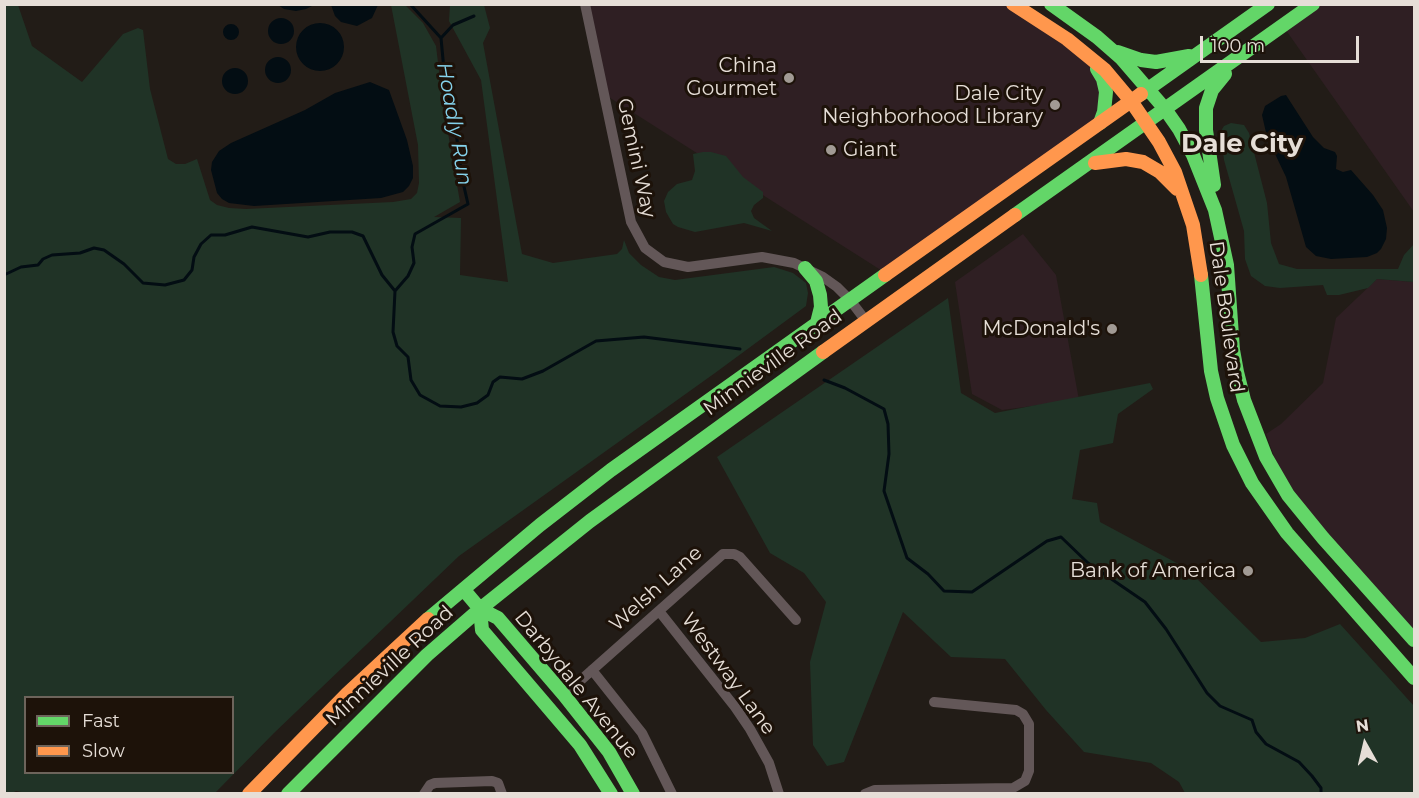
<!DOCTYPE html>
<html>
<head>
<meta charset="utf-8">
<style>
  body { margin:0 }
  #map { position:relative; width:1419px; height:798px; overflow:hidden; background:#221c17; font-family:Montserrat,sans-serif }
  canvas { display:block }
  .frame { position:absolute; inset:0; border:6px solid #e6ded7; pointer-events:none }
  .legend { position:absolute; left:24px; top:696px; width:210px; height:78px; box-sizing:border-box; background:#1d1209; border:2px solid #6d645b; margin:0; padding:8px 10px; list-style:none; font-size:18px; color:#e6ded7 }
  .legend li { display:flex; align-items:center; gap:12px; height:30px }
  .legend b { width:30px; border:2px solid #6d645b }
  .north { position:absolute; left:1335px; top:714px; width:60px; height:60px; -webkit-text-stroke:4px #1d1209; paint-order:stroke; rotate:352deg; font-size:16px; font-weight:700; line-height:24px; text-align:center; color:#e6ded7 }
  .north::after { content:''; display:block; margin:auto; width:21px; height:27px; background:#e6ded7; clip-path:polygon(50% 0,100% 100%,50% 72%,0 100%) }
  .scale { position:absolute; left:1200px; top:36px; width:159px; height:27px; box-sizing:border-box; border:3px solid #e6ded7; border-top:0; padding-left:8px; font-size:18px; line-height:21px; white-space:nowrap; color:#e6ded7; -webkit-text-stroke:4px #1d1209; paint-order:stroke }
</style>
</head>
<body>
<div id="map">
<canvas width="1419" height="798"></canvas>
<div class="frame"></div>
<ul class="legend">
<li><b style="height:8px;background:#63d668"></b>Fast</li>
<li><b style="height:8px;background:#ff974d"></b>Slow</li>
</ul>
<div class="north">N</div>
<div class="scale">100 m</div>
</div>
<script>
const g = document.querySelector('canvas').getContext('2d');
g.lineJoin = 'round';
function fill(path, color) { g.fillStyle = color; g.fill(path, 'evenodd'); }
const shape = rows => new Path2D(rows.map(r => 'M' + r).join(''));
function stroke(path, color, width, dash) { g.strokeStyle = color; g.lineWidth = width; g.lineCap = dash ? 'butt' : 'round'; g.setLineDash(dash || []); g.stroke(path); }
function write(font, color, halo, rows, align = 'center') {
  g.font = font + ' Montserrat,sans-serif'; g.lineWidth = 6; g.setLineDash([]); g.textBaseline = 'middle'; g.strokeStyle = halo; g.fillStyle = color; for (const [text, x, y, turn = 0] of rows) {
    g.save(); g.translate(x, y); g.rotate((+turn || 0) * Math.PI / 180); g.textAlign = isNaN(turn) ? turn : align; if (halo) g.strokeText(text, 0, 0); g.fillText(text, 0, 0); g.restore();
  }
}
const commercial = shape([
  [586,5,1010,5,1074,45,1102,80,1100,123,887,274,604,94],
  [1313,5,1414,5,1414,212,1283,26],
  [1023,234,1056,275,1079,400,1002,410,972,394,955,282],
  [1377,279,1414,282,1414,640,1288,495,1266,434,1281,424,1323,383,1336,318]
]);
const green = shape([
  [5,4,18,5,32,46,82,82,123,34,138,28,143,30,150,89,168,159,176,164,185,164,197,159,210,200,217,205,229,208,246,209,393,202,411,199,417,193,419,183,418,145,391,5,405,5,423,23,436,46,443,104,460,202,434,217,461,218,460,275,508,282,481,80,449,21,450,5,484,5,490,28,483,43,522,254,553,263,617,254,622,249,624,240,629,253,641,265,659,277,675,280,774,267,793,273,806,283,808,293,806,306,715,373,459,556,274,733,215,793,32,794,16,791,12,793,5,793],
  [26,698,232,698,232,772,26,772],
  [1231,123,1244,125,1249,133,1267,203,1271,243,1279,264,1297,269,1398,269,1404,255,1414,244,1414,282,1377,279,1368,288,1339,295,1327,295,1323,285,1280,288,1265,286,1251,276,1245,259,1244,231,1224,160,1222,142,1221,131,1224,126],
  [703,152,711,152,726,156,743,177,763,192,763,198,754,205,751,211,754,218,772,231,744,223,695,232,678,227,673,224,666,212,664,201,668,192,677,184,692,180,695,171,693,154],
  [948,298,961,393,995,413,1150,383,1153,389,1118,414,1113,443,1080,450,1072,499,1097,503,1100,522,1186,568,1261,642,1305,638,1340,624,1414,706,1414,793,1185,793,1179,782,1151,763,1084,752,1046,710,1005,659,951,657,903,612,844,762,827,766,813,745,810,662,826,602,804,573,770,553,717,457]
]);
const water = shape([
  [278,5,314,5,306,9,296,11,284,9],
  [331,5,331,4,378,5,372,18,357,26,341,22,335,16],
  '268 31a13 13 0 1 1 26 0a13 13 0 1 1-26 0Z',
  '296 47a24 24 0 1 1 48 0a24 24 0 1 1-48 0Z',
  '223 32a8 8 0 1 1 16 0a8 8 0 1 1-16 0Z',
  '265 70a13 13 0 1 1 26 0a13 13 0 1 1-26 0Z',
  '222 81a13 13 0 1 1 26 0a13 13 0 1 1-26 0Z',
  [370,82,389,90,407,140,413,166,413,178,409,186,403,192,381,198,254,206,229,203,222,199,217,193,211,170,212,162,219,151,231,143,305,110,335,93],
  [1286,95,1313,137,1324,148,1335,152,1337,156,1336,169,1343,172,1351,170,1373,195,1383,210,1387,228,1386,239,1381,249,1377,253,1367,257,1331,259,1316,256,1306,247,1286,177,1267,137,1262,115,1265,106,1281,96]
]);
const stream = shape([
  [441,38,453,25,474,16],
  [4,275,21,267,38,265,43,259,52,255,80,253,94,248,104,250,124,264,143,283,165,285,184,280,192,270,194,257,201,244,211,235,225,235,252,227,308,237,330,232,352,232,363,236,382,275,395,291,393,332,397,346,408,357,411,380,420,395,440,406,461,407,477,403,488,395,493,382,500,377,522,379,543,371,596,341,644,337,740,349],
  [395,291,408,276,414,263,412,247,415,234,468,204,462,178,456,132,445,81,441,38,410,4],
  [824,380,845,388,884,409,888,424,889,454,884,491,907,558,928,574,944,591,972,592,1047,541,1061,537,1088,563,1145,602,1166,629,1207,693,1220,706,1252,720,1256,732,1266,744,1299,762,1312,776,1321,788,1321,794]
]);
const street = shape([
  [585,4,631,222,645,248,664,262,688,267,762,257,794,263,823,277,837,287,850,300,866,321],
  [659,611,735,707,750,729,769,763,779,794],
  [592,670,642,733,672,794],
  [564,695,723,554,734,554,740,557,796,620],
  [424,794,430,785,435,783,492,781,498,783,502,794],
  [865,794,875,790,1013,788,1025,781,1029,771,1029,724,1023,714,1016,710,934,702]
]);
const fast = shape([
  [1051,4,1097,37,1121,58,1165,109,1179,129,1193,155,1215,210,1227,265,1233,350,1237,372,1244,400,1266,457,1288,495,1323,538,1414,640],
  [1118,52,1141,60,1156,62,1189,56],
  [1097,69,1103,79,1106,92,1104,112,1100,123],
  [1141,94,1268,4],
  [1214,185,1206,130,1206,108,1212,90,1225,74],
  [1015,215,1313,4],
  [805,268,816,281,820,295,821,307,817,323],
  [1201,275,1211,371,1217,398,1233,445,1252,483,1287,533,1414,678],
  [464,590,480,609,498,618,564,695,609,752,633,794],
  [480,609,482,630,580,745,611,794],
  [428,619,540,525,611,470,885,275],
  [288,794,427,655,480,609,590,521,823,352]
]);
const slow = shape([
  [1013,4,1067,39,1105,70,1131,101,1159,142,1175,172,1193,225,1201,275],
  [1095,163,1126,159,1143,162,1160,172,1177,189],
  [885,275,1141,94],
  [823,352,1015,215],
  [249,794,347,694,428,619]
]);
const markers = [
  [789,78,6,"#a19a94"],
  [1055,105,6,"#a19a94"],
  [831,150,6,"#a19a94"],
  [1112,329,6,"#a19a94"],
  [1248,571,6,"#a19a94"]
];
const poiNames = [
  ["China",777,66],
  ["Gourmet",777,89],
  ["Dale City",1043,94],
  ["Neighborhood Library",1043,117],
  ["Giant",843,150,"left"],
  ["McDonald's",1100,329],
  ["Bank of America",1236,571]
];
const streetNames = [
  ["Gemini Way",636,158,78],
  ["Dale Boulevard",1226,317,82],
  ["Minnieville Road",773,363,-36],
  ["Welsh Lane",656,589,-42],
  ["Minnieville Road",390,666,-43],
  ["Westway Lane",728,674,54],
  ["Darbydale Avenue",576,685,51]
];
const waterNames = [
  ["Hoadly Run",454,124,80]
];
const districtNames = [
  ["Dale City",1242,144]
];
fill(commercial, '#2f1f23');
fill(green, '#203326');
fill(water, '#030d13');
stroke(stream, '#030d13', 3);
stroke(street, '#635758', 10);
stroke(fast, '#63d668', 14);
stroke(slow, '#ff974d', 14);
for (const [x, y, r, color] of markers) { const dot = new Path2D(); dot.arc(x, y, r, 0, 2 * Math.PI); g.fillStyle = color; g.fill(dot); stroke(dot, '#1d1209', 2); }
write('20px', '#e6ded7', '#1d1209', poiNames, 'right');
write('20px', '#e6ded7', '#1d1209', streetNames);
write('italic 21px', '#85d2eb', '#1d1209', waterNames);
write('bold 26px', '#e6ded7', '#1d1209', districtNames);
</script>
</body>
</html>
